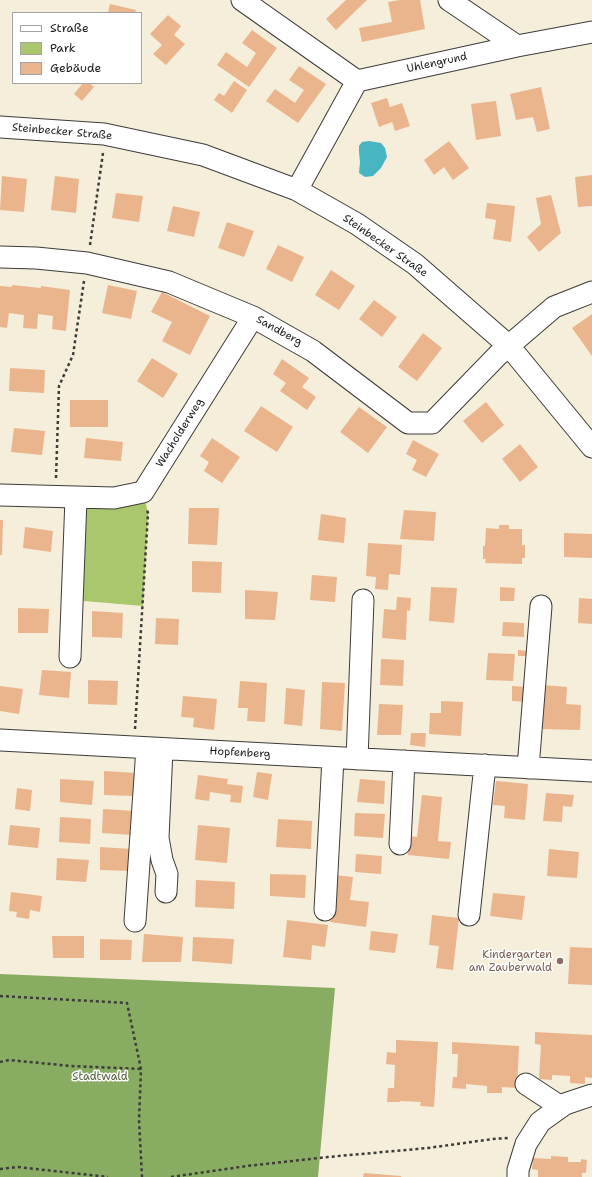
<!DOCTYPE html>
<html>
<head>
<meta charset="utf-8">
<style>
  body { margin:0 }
  #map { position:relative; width:592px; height:1177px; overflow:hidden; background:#f5eedb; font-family:"Shantell Sans",sans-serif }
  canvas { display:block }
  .legend { position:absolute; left:12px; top:12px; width:130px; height:72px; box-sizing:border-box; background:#fff; border:1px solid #a4a4a4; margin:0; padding:5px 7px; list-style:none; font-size:12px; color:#1c1c1c }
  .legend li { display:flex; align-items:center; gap:8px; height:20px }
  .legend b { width:20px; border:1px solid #a4a4a4 }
</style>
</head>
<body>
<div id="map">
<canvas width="592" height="1177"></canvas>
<ul class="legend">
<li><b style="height:5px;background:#fff"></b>Straße</li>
<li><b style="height:11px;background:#abc76e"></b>Park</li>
<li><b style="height:11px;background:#eab58c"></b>Gebäude</li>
</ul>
</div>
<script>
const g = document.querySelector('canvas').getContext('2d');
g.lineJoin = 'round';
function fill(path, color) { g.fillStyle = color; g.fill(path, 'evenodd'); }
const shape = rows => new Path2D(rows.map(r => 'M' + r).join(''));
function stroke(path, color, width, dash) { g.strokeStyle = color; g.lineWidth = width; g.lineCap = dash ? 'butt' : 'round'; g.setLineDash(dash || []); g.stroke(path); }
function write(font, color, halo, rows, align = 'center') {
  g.font = font + ' "Shantell Sans",sans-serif'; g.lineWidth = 3; g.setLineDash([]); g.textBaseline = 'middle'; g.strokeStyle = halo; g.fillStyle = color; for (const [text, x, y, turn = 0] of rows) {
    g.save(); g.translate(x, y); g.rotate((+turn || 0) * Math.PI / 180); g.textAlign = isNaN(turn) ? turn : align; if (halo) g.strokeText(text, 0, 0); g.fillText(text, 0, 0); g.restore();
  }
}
const green = shape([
  [143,492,148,513,143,606,72,600,76,498]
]);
const forest = shape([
  [0,974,335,988,318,1177,0,1177]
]);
const water = shape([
  [369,141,381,143,385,148,387,157,381,168,373,176,365,177,359,173,360,162,359,152,359,146,362,142]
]);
const building = shape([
  [346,0,367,0,336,30,326,19],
  [400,0,420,0,425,29,362,42,359,28,392,22,388,2],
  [110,4,136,10,135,13,108,13],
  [168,15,181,26,174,35,185,44,166,65,153,54,162,45,150,34],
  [252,30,277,48,249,87,217,65,226,52,247,67,256,53,242,43],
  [299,66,326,84,298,123,266,101,275,89,295,103,304,90,289,80],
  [234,81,247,90,232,113,214,100,219,93,224,96],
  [83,83,89,83,94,87,82,101,74,94],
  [541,87,550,129,537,132,533,117,516,120,510,94],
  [387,98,390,107,402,103,410,126,395,131,392,122,379,127,371,103],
  [496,101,501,136,476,140,471,104],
  [449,141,469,168,453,180,444,167,434,175,424,160],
  [592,175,592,206,578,207,575,177],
  [2,176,27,179,24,212,0,210],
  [55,176,79,179,76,213,51,210],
  [116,193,143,196,139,222,112,218],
  [551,195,561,233,539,252,527,237,541,224,536,198],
  [487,203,515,206,511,242,493,239,496,220,485,218],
  [173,206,200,212,194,237,167,231],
  [227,222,254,231,244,257,218,248],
  [278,245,304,257,292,282,266,269],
  [331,270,355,286,339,310,315,295],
  [12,285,41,288,41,286,70,290,66,331,52,329,53,316,38,314,37,329,23,328,24,315,9,313,7,328,0,327,0,286,12,287],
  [108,285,137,291,131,319,102,313],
  [162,292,210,316,190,355,162,341,172,322,151,312],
  [374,300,397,317,382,337,359,319],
  [592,314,592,356,572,328],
  [423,333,442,348,417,381,398,367],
  [152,358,178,374,163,398,137,381],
  [282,359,309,378,302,387,316,397,307,410,280,391,286,383,273,374],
  [10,368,45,370,44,393,9,391],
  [70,400,108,400,108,427,70,427],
  [486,402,504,425,482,443,463,421],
  [261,406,293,427,277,452,244,431],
  [359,407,387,427,368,453,340,432],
  [14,428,45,431,42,455,11,452],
  [86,438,123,442,121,461,84,458],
  [212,438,240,457,222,483,204,471,209,462,200,456],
  [413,440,439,454,426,477,412,470,417,460,406,454],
  [520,444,538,467,520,482,502,459],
  [189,508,219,508,217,545,188,544],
  [404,510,436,512,434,541,400,539],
  [321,514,346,518,344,543,318,540],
  [0,520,3,520,2,555,0,555],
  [499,525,509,525,509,529,522,529,522,545,525,545,525,558,522,558,522,564,485,563,486,559,483,559,483,546,485,546,486,528,499,529],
  [25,527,53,531,51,552,23,548],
  [564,533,592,534,592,558,564,557],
  [368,543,402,545,400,575,389,574,388,590,375,589,376,577,366,576],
  [192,561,222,562,221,593,192,592],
  [312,575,337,577,335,602,310,600],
  [431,587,457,588,454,623,429,621],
  [500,587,515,588,514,601,500,601],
  [245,590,278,592,275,620,245,619],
  [397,597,411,598,410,611,407,610,406,640,382,638,384,609,396,610],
  [579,598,592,599,592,624,578,623],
  [18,608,49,609,48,633,18,633],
  [92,611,123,613,122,638,92,637],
  [156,618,179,619,178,645,155,644],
  [503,622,524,623,524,637,502,636],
  [518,650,527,651,527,656,518,656],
  [488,653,515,654,513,681,486,680],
  [381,659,404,660,403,686,380,685],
  [42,670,71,672,69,698,39,695],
  [88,680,118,681,117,705,88,704],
  [240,681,267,683,265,722,247,721,248,708,238,708],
  [322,682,345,683,342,731,320,729],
  [543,685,567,687,566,704,581,705,580,730,541,729],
  [0,686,23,689,19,714,0,711],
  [512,686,527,687,527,702,512,701],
  [286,688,305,690,302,726,284,724],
  [183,696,217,699,214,730,193,727,194,718,181,717],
  [441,701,463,702,461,736,429,734,430,713,441,713],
  [379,704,403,705,401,735,377,735],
  [411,733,426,733,425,747,410,745],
  [104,771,136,773,135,796,104,795],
  [257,772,272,774,268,800,253,797],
  [198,775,228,779,227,784,243,786,241,803,230,802,231,795,210,792,209,801,195,799],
  [60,779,94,781,92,805,60,802],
  [360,779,385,781,384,804,357,802],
  [496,781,528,784,525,820,504,818,505,806,493,805],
  [17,788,32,790,30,811,15,809],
  [546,793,574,795,572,807,563,806,562,822,543,821],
  [422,795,442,797,438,841,451,842,449,859,408,855,410,836,417,837],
  [103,809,135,811,133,835,102,833],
  [355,813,385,814,383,838,354,836],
  [60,817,91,819,90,844,59,842],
  [278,819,312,821,311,849,276,847],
  [10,825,40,828,38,848,8,845],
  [198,825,230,828,227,863,195,860],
  [100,847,132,849,131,871,100,870],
  [549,849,579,852,577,878,547,876],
  [356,854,382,856,381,874,355,872],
  [57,858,89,860,86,882,56,880],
  [270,874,306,875,305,898,270,896],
  [335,875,353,877,350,900,369,902,366,927,330,922],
  [196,880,235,882,234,909,195,907],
  [11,892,42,896,40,912,30,910,29,919,16,917,17,912,9,911],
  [493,893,525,896,522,920,490,916],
  [432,915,459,918,453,970,436,968,439,946,429,945],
  [287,920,328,925,325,947,312,945,311,960,283,957],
  [371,931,398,934,395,953,369,950],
  [144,934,183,937,181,962,142,962],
  [52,936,84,936,84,958,53,958],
  [193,937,234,939,232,964,192,961],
  [100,939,132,940,131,960,100,960],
  [570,947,592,948,592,985,568,984],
  [535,1032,592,1035,592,1078,585,1077,585,1084,570,1083,570,1076,552,1075,552,1080,539,1079,541,1045,535,1044],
  [396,1040,438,1042,434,1107,420,1106,421,1102,400,1101,400,1102,387,1102,388,1088,394,1088,395,1065,386,1064,387,1052,396,1053],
  [452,1042,519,1046,517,1088,502,1087,502,1093,487,1093,487,1086,466,1084,466,1089,452,1088,453,1077,457,1077,458,1054,452,1054],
  [551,1156,568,1157,568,1162,581,1162,581,1159,587,1160,586,1173,582,1173,582,1177,538,1177,538,1170,532,1169,533,1158,551,1159],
  [364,1173,401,1176,401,1177,363,1177]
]);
const path = shape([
  [90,245,103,153],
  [56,478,59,386,73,355,84,281],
  [135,729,148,513,147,510],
  [0,996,127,1003,141,1069,139,1120,142,1177],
  [0,1062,9,1060,71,1066,141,1069],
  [0,1169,18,1167,108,1177],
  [171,1177,247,1166,328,1157,428,1148,493,1139,508,1138]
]);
const minor = shape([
  [242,0,357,81],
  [449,0,517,46],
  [0,127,104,134,203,155,297,190,357,224,415,264,509,346,592,447],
  [297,190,357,81,517,46,592,32],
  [0,257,36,258,87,263,169,282,253,317,313,351,408,423,432,423,498,355,554,307,592,292],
  [0,495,114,498,143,492,253,317],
  [70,657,76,498],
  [0,740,592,771],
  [162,749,158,838,162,860,167,874,166,892],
  [357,759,363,600],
  [528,768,541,606],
  [400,844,404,761],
  [325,910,333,758],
  [469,915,485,765],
  [135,921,147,748],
  [526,1084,561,1107],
  [518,1177,518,1170,526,1144,540,1122,565,1104,592,1095]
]);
const markers = [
  [560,961,4,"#8d6e63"]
];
const streetNames = [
  ["Uhlengrund",437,63,-12],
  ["Steinbecker Straße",62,132,5],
  ["Steinbecker Straße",385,246,35],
  ["Sandberg",279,331,29],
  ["Wacholderweg",180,433,-58],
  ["Hopfenberg",240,753,3]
];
const educationNames = [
  ["Kindergarten",552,955],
  ["am Zauberwald",552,968]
];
const parkNames = [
  ["Stadtwald",100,1077]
];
fill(green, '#abc76e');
fill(forest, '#88ac61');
fill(water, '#48b6c2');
fill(building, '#eab58c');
stroke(minor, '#3d3c39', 23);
stroke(path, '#3d3c39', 2.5, [3, 3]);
stroke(minor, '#fff', 21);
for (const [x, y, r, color] of markers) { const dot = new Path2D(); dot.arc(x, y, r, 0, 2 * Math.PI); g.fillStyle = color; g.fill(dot); stroke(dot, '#fff', 1.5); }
write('11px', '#1c1c1c', '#fff', streetNames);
write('11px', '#785e54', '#fff', educationNames, 'right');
write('11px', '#55603d', '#fff', parkNames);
</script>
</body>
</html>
